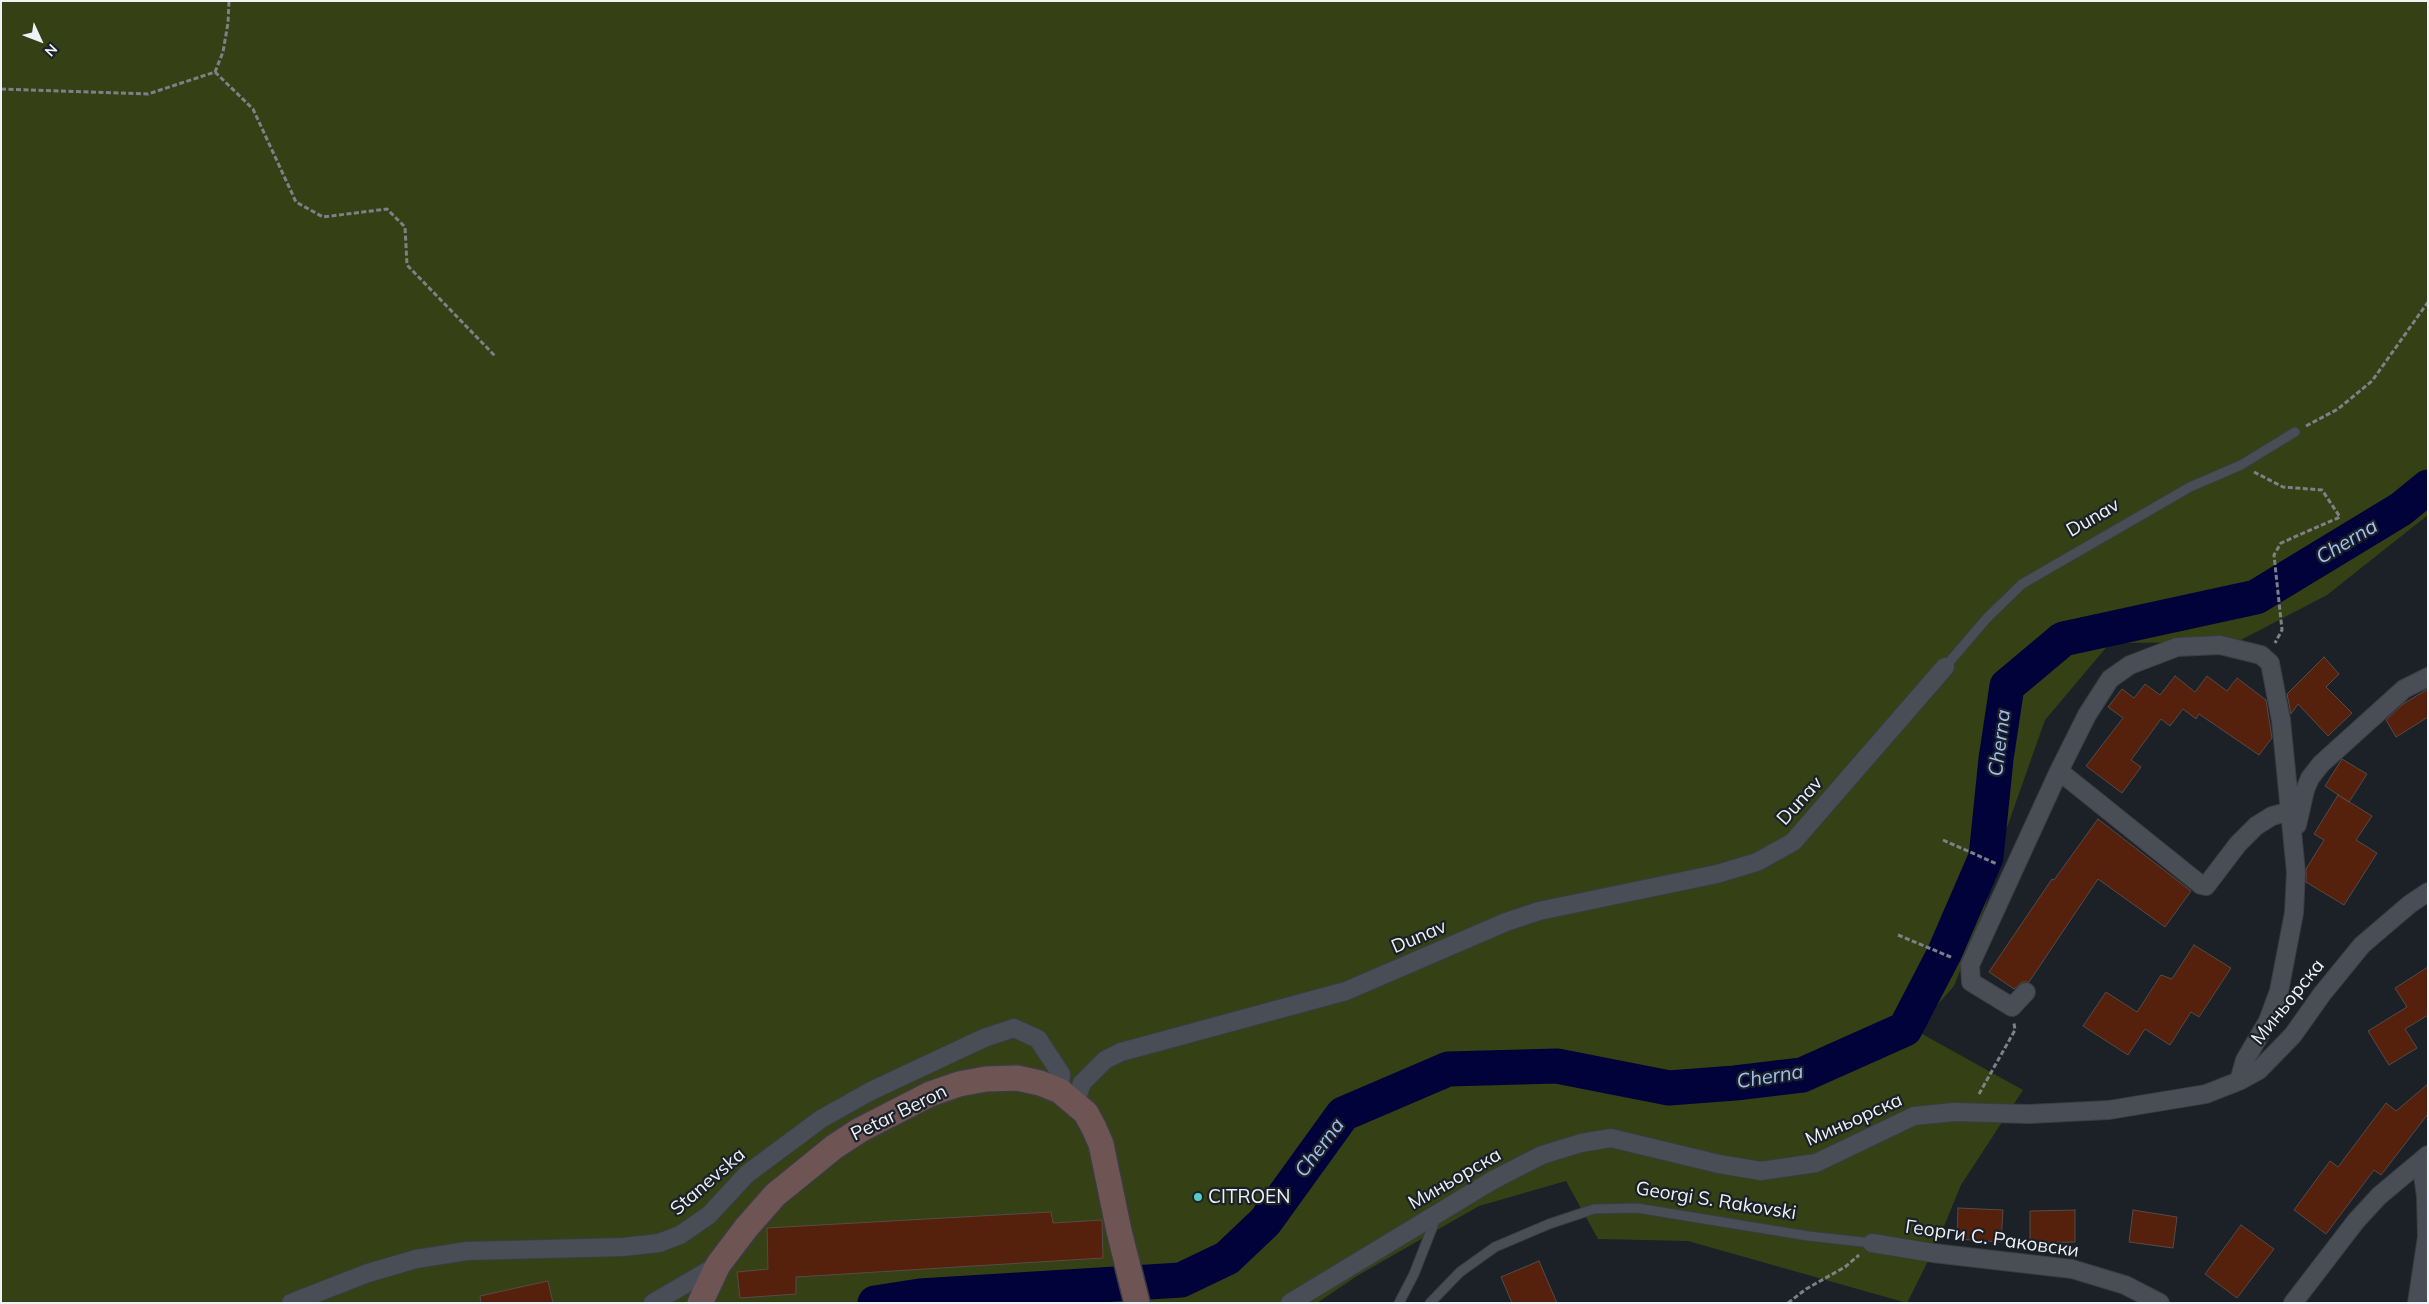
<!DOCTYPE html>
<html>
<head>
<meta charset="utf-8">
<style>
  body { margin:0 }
  #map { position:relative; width:2429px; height:1304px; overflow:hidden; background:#1c2027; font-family:Mulish,sans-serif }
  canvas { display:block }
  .frame { position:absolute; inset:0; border:2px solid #eef1f6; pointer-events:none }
  .north { position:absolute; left:15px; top:15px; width:50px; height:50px; -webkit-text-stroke:4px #1c2027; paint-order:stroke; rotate:133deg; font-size:14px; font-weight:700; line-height:20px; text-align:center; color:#eef1f6 }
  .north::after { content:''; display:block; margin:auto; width:18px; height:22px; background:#eef1f6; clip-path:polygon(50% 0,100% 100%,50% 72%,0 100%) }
</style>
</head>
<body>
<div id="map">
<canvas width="2429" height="1304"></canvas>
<div class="frame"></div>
<div class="north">N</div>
</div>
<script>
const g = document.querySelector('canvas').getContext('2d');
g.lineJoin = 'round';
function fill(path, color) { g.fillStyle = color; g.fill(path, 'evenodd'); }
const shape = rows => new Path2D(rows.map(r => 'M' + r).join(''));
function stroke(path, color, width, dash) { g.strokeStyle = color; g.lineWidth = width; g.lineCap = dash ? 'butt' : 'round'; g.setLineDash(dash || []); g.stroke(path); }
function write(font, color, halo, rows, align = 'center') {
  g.font = font + ' Mulish,sans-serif'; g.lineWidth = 4.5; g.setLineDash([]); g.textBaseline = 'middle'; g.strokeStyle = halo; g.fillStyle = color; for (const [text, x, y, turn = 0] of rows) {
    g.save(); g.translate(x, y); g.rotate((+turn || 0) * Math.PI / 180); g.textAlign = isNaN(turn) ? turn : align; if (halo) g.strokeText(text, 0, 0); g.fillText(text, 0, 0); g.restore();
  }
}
const green = shape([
  [1,1,2428,1,2428,515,2327,595,2237,642,2110,643,2045,720,2005,833,1985,907,1954,986,1915,1030,2023,1090,1961,1185,1937,1243,1907,1303,1688,1241,1598,1239,1566,1181,1479,1206,1357,1276,1317,1303,1,1303]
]);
const river = shape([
  [875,1303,920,1296,1181,1280,1227,1258,1265,1222,1343,1114,1448,1069,1557,1066,1669,1088,1735,1083,1802,1075,1905,1029,1944,954,1986,857,1996,759,2007,686,2063,639,2256,597,2401,509,2428,487]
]);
const building = shape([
  [2324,657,2339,674,2326,687,2352,713,2328,736,2298,704,2291,714,2287,694,2324,657],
  [2175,676,2195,692,2207,676,2227,691,2237,678,2266,700,2272,738,2259,755,2199,714,2196,719,2183,709,2170,726,2161,719,2131,760,2141,767,2122,793,2086,766,2123,718,2108,707,2122,689,2134,698,2145,684,2160,695,2175,676],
  [2428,689,2428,717,2396,737,2386,720,2403,704,2428,689],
  [2342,759,2367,774,2349,802,2325,786,2342,759],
  [2338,795,2372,816,2356,840,2377,853,2344,905,2306,882,2306,869,2324,840,2314,834,2338,795],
  [2098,819,2191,891,2165,927,2098,879,2029,982,2022,982,2014,989,1989,972,2052,879,2054,880,2098,819],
  [2194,945,2231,968,2199,1017,2191,1012,2170,1045,2145,1029,2128,1055,2083,1026,2106,992,2137,1012,2161,975,2172,979,2194,945],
  [2428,967,2428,1015,2405,1029,2417,1048,2389,1065,2368,1031,2407,1007,2395,988,2428,967],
  [2428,1084,2428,1114,2381,1175,2374,1170,2326,1234,2294,1210,2330,1161,2338,1167,2386,1103,2396,1111,2428,1084],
  [1958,1208,2003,1210,2001,1242,1957,1239,1958,1208],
  [2075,1210,2075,1242,2030,1243,2030,1211,2075,1210],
  [2133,1210,2177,1217,2173,1248,2129,1242,2133,1210],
  [1051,1212,1053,1223,1102,1220,1103,1258,796,1277,796,1294,740,1298,737,1272,768,1269,767,1228,1051,1212],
  [2241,1225,2274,1249,2237,1298,2205,1274,2241,1225],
  [1539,1261,1557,1303,1512,1303,1501,1277,1539,1261],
  [548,1281,553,1303,481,1303,480,1296,548,1281]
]);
const path = shape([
  [215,72,253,109,296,202,323,217,387,209,405,227,407,265,495,356],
  [1,89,148,94,215,72,223,52,228,23,229,1],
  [2306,426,2338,409,2372,381,2428,302],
  [2254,472,2283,487,2322,490,2340,517,2281,543,2274,555,2282,630,2275,643],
  [1943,840,1997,864],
  [1898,935,1953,958],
  [1979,1094,2015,1030,2014,1023],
  [1788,1303,1806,1289,1845,1267,1859,1255]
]);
const service = shape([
  [1945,667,1987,618,2022,584,2190,487,2241,465,2295,432],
  [1399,1303,1414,1274,1436,1218],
  [1430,1303,1460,1272,1495,1247,1549,1224,1594,1209,1637,1208,1808,1236,1872,1243]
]);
const minor = shape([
  [2059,771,2201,885,2206,886,2238,844,2256,826,2272,816,2291,811],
  [2297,825,2305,790,2310,778,2321,764,2404,689,2428,677],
  [2026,992,2012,1007,1971,982,1970,965,2059,771,2087,715,2103,690,2110,679,2130,665,2177,647,2220,645,2261,655,2270,663,2281,720,2296,872,2294,913,2279,991,2268,1021,2245,1060,2239,1081],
  [1075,1103,1082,1083,1105,1060,1121,1052,1346,991,1506,922,1539,911,1717,874,1757,862,1793,842,1945,667],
  [1872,1243,1933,1253,2072,1269,2125,1285,2160,1303],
  [291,1303,368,1273,416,1259,467,1251,623,1247,659,1243,680,1235,709,1215,747,1174,821,1119,871,1091,984,1038,1014,1028,1038,1039,1061,1074,1060,1091],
  [653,1303,718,1265],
  [1290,1303,1493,1180,1542,1155,1581,1143,1611,1138,1719,1164,1761,1171,1816,1163,1914,1116,1954,1112,2029,1114,2109,1110,2206,1094,2239,1081,2259,1070,2293,1035,2322,994,2362,945,2410,904,2428,892],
  [2293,1303,2356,1221,2379,1196,2428,1155],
  [2417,1303,2427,1237,2426,1196,2421,1161]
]);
const secondary = shape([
  [700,1303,718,1265,746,1228,775,1195,834,1147,860,1130,930,1094,959,1084,986,1079,1017,1078,1040,1083,1060,1091,1086,1113,1094,1128,1101,1144,1119,1231,1137,1303]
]);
const markers = [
  [1198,1197,5,"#54cdc7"]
];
const streetNames = [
  ["Dunav",2093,518,-30],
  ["Dunav",1800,801,-48],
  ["Dunav",1419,937,-23],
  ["Миньорска",2288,1002,-51],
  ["Petar Beron",899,1113,-26],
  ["Миньорска",1854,1120,-24],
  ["Миньорска",1455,1179,-30],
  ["Stanevska",708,1182,-41],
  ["Georgi S. Rakovski",1716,1201,9],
  ["Георги С. Раковски",1992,1239,8]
];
const poiNames = [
  ["CITROEN",1208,1197]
];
const waterNames = [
  ["Cherna",2347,542,-31],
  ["Cherna",2000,743,-83],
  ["Cherna",1770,1077,-9],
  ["Cherna",1320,1148,-53]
];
fill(green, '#354014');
stroke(river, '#000239', 35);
fill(building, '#55200c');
stroke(building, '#554b48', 1);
stroke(service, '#3a3c42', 11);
stroke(minor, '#3a3c42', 20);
stroke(secondary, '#3a3c42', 28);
stroke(path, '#7d8187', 3, [5, 2.5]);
stroke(service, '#494d55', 9);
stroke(minor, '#494d55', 18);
stroke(secondary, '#6e5553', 25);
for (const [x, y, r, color] of markers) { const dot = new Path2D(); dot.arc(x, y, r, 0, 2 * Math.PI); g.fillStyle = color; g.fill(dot); stroke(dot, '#1c2027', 2); }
write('19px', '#eef1f6', '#1c2027', streetNames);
write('19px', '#eef1f6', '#1c2027', poiNames, 'left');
write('italic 20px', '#a1c0f4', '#1c2027', waterNames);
</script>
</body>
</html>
